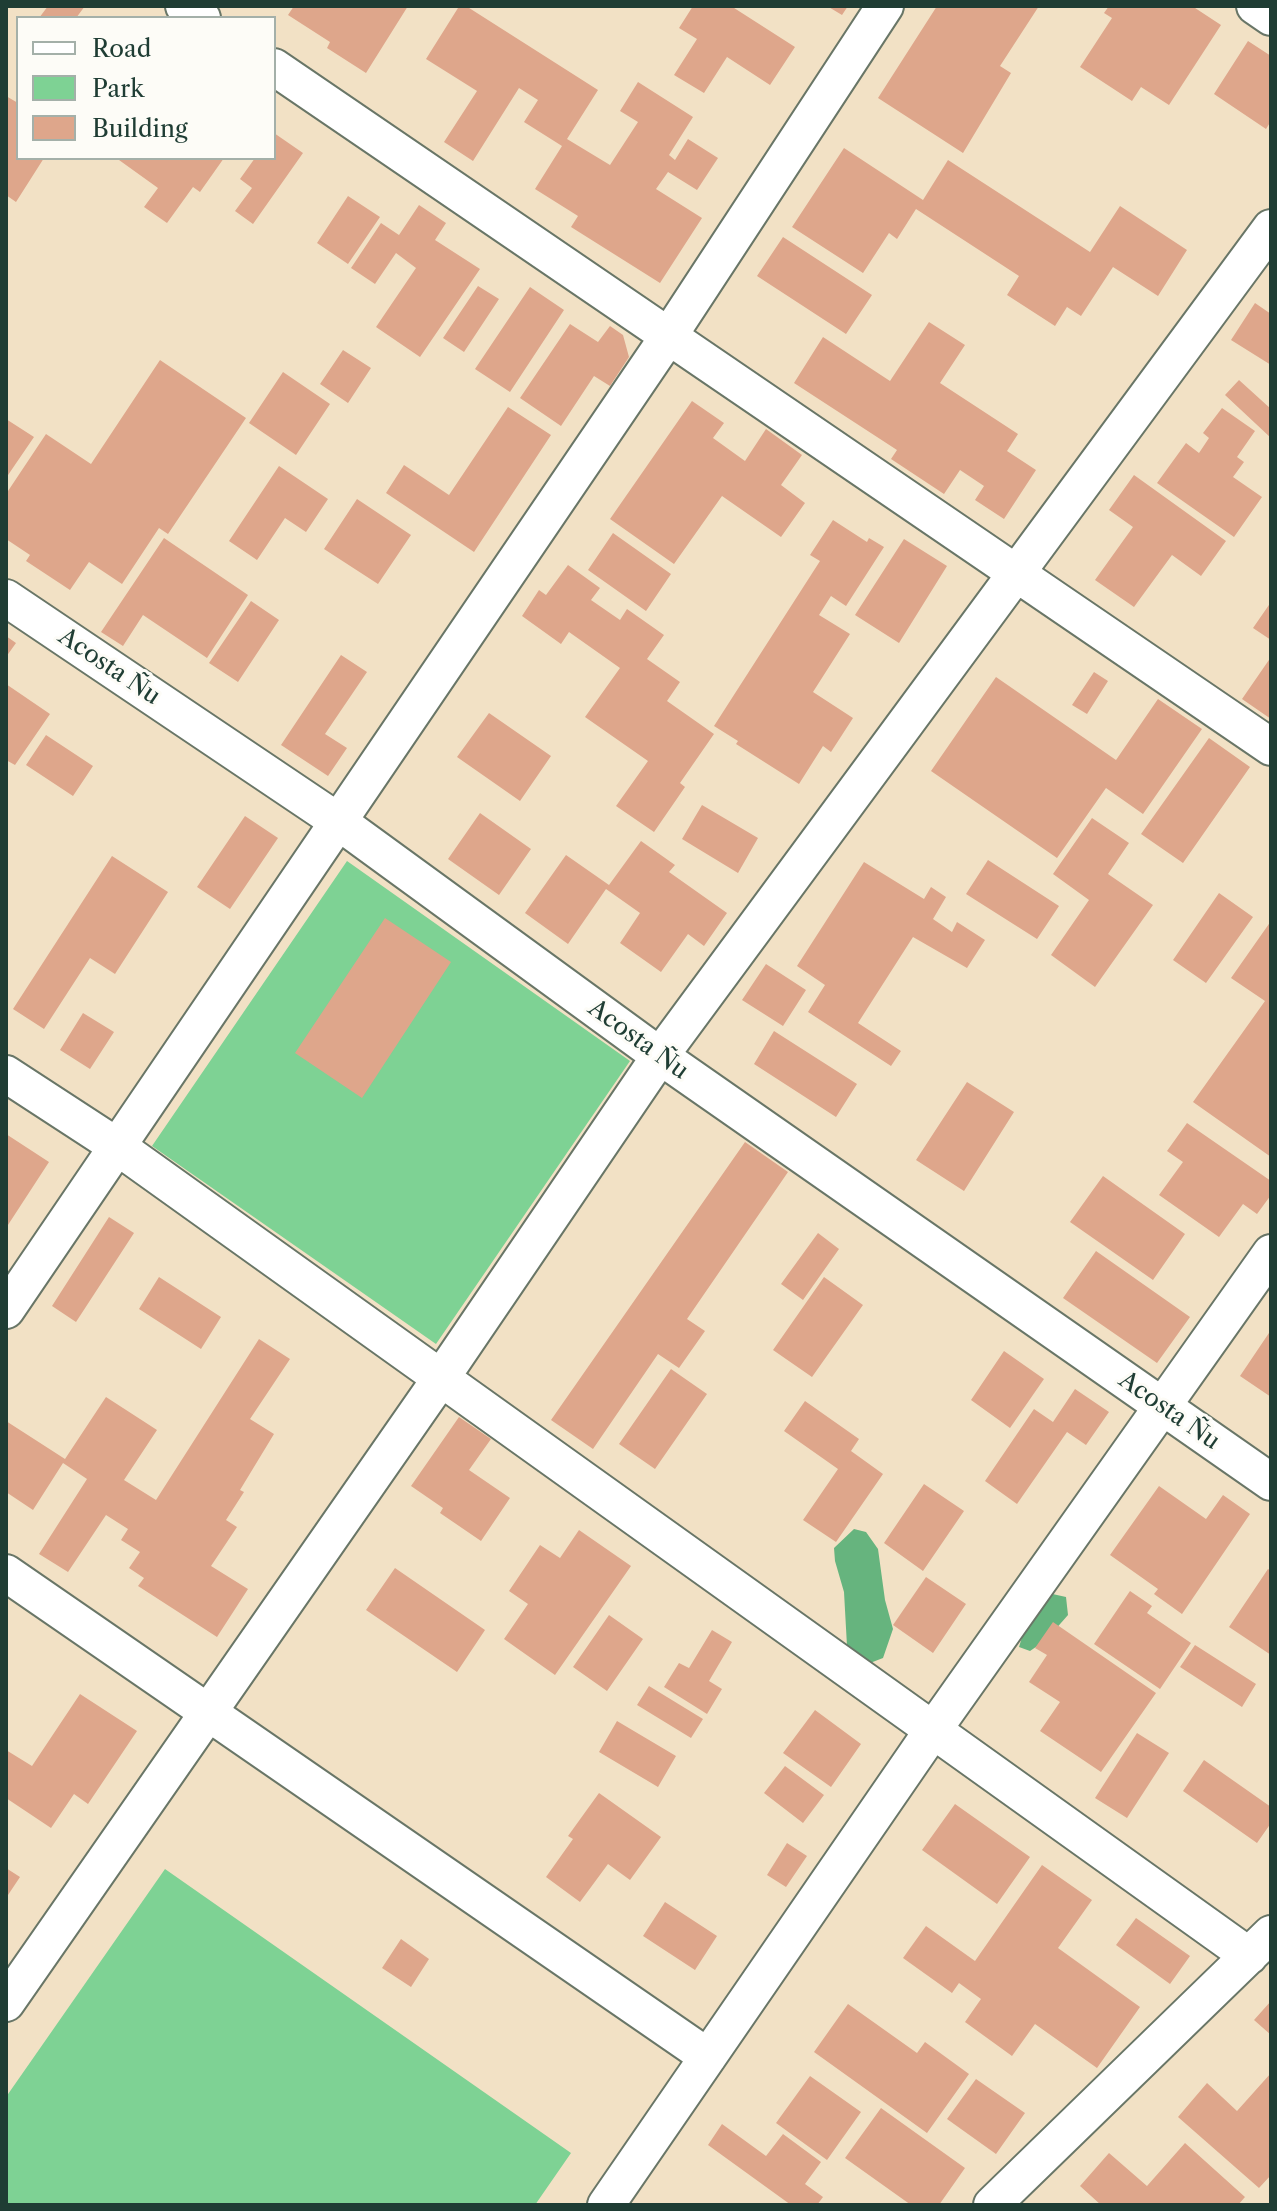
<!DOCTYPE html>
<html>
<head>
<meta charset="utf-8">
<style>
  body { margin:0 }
  #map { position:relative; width:1277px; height:2211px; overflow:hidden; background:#f2e1c5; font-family:"Libre Caslon Text",serif }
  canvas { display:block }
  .frame { position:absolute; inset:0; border:8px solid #1f3d34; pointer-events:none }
  .legend { position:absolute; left:16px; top:16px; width:260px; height:144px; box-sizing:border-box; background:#fdfcf7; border:2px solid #a4b0a9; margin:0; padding:10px 14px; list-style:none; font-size:24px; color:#1f3d34 }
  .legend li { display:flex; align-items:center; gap:16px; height:40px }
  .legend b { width:40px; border:2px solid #a4b0a9 }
</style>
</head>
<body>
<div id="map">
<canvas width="1277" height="2211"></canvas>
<div class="frame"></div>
<ul class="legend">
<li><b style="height:10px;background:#fff"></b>Road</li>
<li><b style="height:22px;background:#7ed294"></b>Park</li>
<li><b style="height:22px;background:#dea68b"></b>Building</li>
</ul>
</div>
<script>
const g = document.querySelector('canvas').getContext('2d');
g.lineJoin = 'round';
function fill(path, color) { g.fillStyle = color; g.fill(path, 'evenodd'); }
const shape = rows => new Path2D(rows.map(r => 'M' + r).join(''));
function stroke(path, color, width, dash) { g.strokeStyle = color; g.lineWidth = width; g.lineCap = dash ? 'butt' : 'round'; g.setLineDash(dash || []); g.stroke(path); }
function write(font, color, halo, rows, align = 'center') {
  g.font = font + ' "Libre Caslon Text",serif'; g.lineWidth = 6; g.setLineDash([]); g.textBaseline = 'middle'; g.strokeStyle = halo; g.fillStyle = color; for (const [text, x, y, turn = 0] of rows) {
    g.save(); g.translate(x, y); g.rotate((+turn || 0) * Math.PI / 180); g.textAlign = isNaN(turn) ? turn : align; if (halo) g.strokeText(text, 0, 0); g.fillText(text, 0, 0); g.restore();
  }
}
const green = shape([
  [347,861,630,1061,436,1344,152,1146],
  [165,1869,571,2153,535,2205,6,2205,6,2097]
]);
const forest = shape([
  [854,1529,866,1532,878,1549,885,1600,893,1629,883,1658,870,1663,847,1646,844,1592,835,1561,834,1548],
  [1048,1593,1066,1597,1068,1615,1046,1640,1030,1651,1019,1647,1032,1605]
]);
const building = shape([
  [48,6,85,6,76,18,39,18],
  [294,6,408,6,366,73,327,48,330,42,288,15],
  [454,6,466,6,598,90,567,139,610,165,638,122,620,111,638,82,693,117,669,155,675,160,688,139,718,158,697,190,668,172,656,189,702,218,660,283,571,227,578,216,535,189,562,146,524,122,538,100,519,88,473,161,444,142,477,91,426,59,458,8],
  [693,6,731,6,795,47,770,85,727,57,704,93,674,75,697,39,679,28],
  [827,6,848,6,842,15],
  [937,6,1039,6,1000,66,1011,73,963,153,878,98],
  [1109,6,1192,6,1221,25,1169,105,1141,87,1132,101,1080,67,1112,18,1104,13],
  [1248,41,1271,56,1271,121,1266,129,1214,94],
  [6,96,18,103,18,158,44,158,16,202,6,195],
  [274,133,303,153,253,224,235,211,252,188,240,179,255,158,274,158],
  [844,148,923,200,948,160,1090,252,1120,206,1187,250,1158,296,1113,267,1081,316,1067,307,1055,326,1007,295,1019,276,916,209,897,239,889,233,863,273,792,227],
  [120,158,224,158,200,192,193,187,167,223,144,207,158,188,119,160],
  [348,196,380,217,348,264,317,243],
  [419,205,446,223,435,240,480,269,420,357,376,327,416,268,396,253,375,284,351,268,381,223,399,235],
  [783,237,872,295,846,334,757,276],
  [478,286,499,299,464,352,443,338],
  [530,287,564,310,510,392,475,369],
  [1255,303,1271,314,1271,365,1231,340],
  [929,322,965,345,940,383,1018,434,1007,451,1036,470,1004,519,975,500,984,486,960,470,944,494,891,459,897,450,794,383,823,337,890,381],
  [570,324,598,342,610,326,623,335,629,357,610,386,594,376,561,426,520,398],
  [343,350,371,368,348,403,320,384],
  [160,360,246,418,168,534,159,528,122,584,89,562,70,590,26,561,30,555,6,539,6,494,46,434,91,464],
  [283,372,330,404,296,455,249,423],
  [1239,380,1271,409,1271,438,1225,395],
  [692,401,724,423,713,438,745,461,766,429,802,455,781,485,805,503,781,537,722,496,674,564,610,519],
  [508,407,551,435,474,552,386,493,404,465,449,495],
  [1222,408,1255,431,1237,457,1244,462,1233,477,1262,497,1234,537,1157,483,1186,443,1199,453,1209,438,1203,433],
  [6,419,34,437,6,478],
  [279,466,328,499,306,532,285,518,257,560,229,541],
  [1134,475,1226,541,1201,576,1172,555,1134,607,1095,580,1133,527,1109,510],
  [357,499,411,535,378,584,324,549],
  [833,520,867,542,869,538,884,547,846,606,831,596,819,615,850,634,813,692,853,718,831,752,823,746,799,784,736,744,738,741,714,726,820,561,810,555],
  [613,533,671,574,646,611,588,570],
  [164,538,248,595,207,658,143,615,123,646,101,632],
  [904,539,947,566,899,643,855,615],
  [568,565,600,588,591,600,620,620,627,609,664,635,647,659,680,682,667,701,714,734,680,783,685,787,654,832,616,806,648,761,585,717,620,668,569,632,561,644,522,616,539,590,546,595],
  [251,601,279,620,238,682,209,663],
  [1271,602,1271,640,1253,628],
  [6,636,16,643,6,657],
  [341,655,367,672,325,734,347,748,328,776,281,745],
  [1271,657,1271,719,1242,699],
  [1094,672,1108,681,1087,714,1072,705],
  [996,677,1116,760,1158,699,1202,729,1143,814,1106,788,1057,858,931,771],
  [6,684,50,714,15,765,6,760],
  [489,713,551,756,520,801,457,757],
  [46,735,93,766,73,796,26,765],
  [1209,738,1250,767,1183,863,1141,834],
  [702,805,758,838,738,873,682,839],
  [480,813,531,849,499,895,448,859],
  [245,816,278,838,230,909,197,887],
  [1092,818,1129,843,1108,874,1153,905,1095,987,1051,955,1089,900,1053,874],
  [641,841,675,865,669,872,727,913,704,946,688,934,661,972,620,943,640,913,606,889,568,944,525,913,566,855,609,885],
  [112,856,168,892,115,974,90,958,44,1029,13,1009],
  [988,860,1059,906,1037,939,966,894],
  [864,862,924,899,931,887,946,897,933,919,952,932,957,922,985,940,967,968,913,937,858,1023,901,1051,891,1066,808,1012,825,985,797,966],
  [1219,893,1253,917,1206,983,1173,960],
  [385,918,451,962,362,1098,295,1053],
  [1271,921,1271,1157,1193,1102,1265,1001,1231,978],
  [766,964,806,990,783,1026,742,1000],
  [83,1013,114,1032,90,1069,60,1050],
  [774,1031,857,1084,836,1117,754,1064],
  [967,1082,1014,1112,964,1191,916,1160],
  [1187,1123,1271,1181,1271,1195,1257,1214,1243,1204,1219,1237,1159,1195,1183,1162,1167,1151],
  [6,1134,49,1162,6,1228],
  [745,1142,788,1172,687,1319,705,1331,679,1368,658,1354,593,1449,551,1420],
  [1103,1176,1185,1234,1153,1280,1070,1222],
  [109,1217,134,1233,76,1322,52,1306],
  [818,1233,839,1249,803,1300,781,1284],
  [1096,1251,1190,1317,1157,1363,1063,1298],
  [159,1277,221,1317,201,1349,139,1309],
  [824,1277,863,1305,812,1377,773,1350],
  [1271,1330,1271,1397,1240,1376],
  [259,1339,290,1359,250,1419,274,1434,240,1490,244,1492,226,1520,237,1527,211,1566,248,1589,217,1637,138,1586,144,1578,129,1568,140,1552,121,1540,128,1529,106,1515,68,1572,39,1554,87,1479,63,1463,33,1510,6,1492,6,1421,65,1459,106,1397,157,1430,124,1480,156,1500],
  [1004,1351,1044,1379,1010,1428,971,1400],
  [671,1369,707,1394,655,1469,619,1444],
  [1075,1389,1109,1412,1086,1445,1067,1432,1017,1504,985,1481,1034,1409,1053,1422],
  [805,1401,859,1439,851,1451,883,1474,836,1542,803,1520,838,1469,784,1431],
  [459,1417,491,1439,469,1470,510,1498,481,1541,440,1513,443,1508,411,1486],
  [924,1484,964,1511,923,1571,884,1543],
  [1159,1486,1206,1519,1223,1495,1250,1514,1182,1614,1154,1594,1158,1589,1110,1555],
  [579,1530,631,1566,555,1675,504,1639,528,1604,509,1591,540,1545,560,1558],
  [395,1568,485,1630,457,1672,366,1610],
  [1268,1569,1271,1571,1271,1655,1229,1627],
  [926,1577,966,1604,933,1653,893,1625],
  [1130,1591,1152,1606,1147,1613,1191,1643,1160,1689,1094,1644],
  [609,1615,643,1639,607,1691,573,1667],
  [1053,1622,1156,1693,1101,1772,1040,1731,1060,1702,1029,1682,1047,1655,1035,1648],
  [712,1630,732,1642,709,1681,722,1689,707,1714,664,1687,679,1663,689,1668],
  [1195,1645,1256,1684,1242,1707,1180,1667],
  [649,1686,703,1719,691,1738,637,1705],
  [80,1694,137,1731,88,1804,74,1794,51,1828,6,1798,6,1750,32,1766],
  [815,1710,861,1744,831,1787,783,1753],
  [617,1721,676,1756,658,1787,599,1752],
  [1137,1733,1169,1753,1127,1818,1095,1798],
  [1204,1760,1271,1807,1271,1823,1257,1843,1183,1791],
  [785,1766,824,1795,803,1823,764,1793],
  [599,1793,661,1837,630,1880,608,1864,580,1902,546,1877,573,1839,568,1836],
  [955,1804,1030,1857,997,1904,922,1850],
  [787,1843,807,1856,786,1887,767,1875],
  [1042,1865,1092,1900,1058,1948,1140,2007,1097,2068,1035,2024,1012,2056,965,2022,981,1999,959,1983,952,1993,903,1958,926,1926,975,1961],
  [6,1868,20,1877,6,1898],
  [665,1902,717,1936,695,1970,643,1936],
  [1136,1918,1190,1956,1170,1984,1116,1945],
  [401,1939,429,1959,411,1987,382,1968],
  [1271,2001,1271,2035,1254,2020],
  [848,2004,917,2053,925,2042,969,2074,927,2133,814,2052],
  [1271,2073,1271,2175,1259,2188,1178,2117,1207,2083,1237,2111],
  [810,2076,861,2112,827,2160,776,2123],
  [976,2079,1025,2113,996,2154,947,2119],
  [881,2108,965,2168,939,2205,911,2205,845,2158],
  [722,2124,766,2156,783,2134,821,2162,805,2184,823,2197,817,2205,791,2205,708,2145],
  [1185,2143,1245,2197,1238,2205,1101,2205,1080,2186,1109,2153,1147,2186]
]);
const minor = shape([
  [184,6,202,18],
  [1255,6,1271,17],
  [274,67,1271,747],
  [6,598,339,822,660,1056,1271,1482],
  [6,1074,118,1147,1249,1956],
  [6,1310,670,334,885,6],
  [6,1573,708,2057],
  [6,2003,441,1378,660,1056,1271,228],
  [606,2205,933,1730,1271,1253],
  [992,2205,1271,1934]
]);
const streetNames = [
  ["Acosta Ñu",109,667,34],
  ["Acosta Ñu",638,1040,36],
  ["Acosta Ñu",1169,1411,35]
];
fill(green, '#7ed294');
fill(forest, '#66b47e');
fill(building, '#dea68b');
stroke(minor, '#697667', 40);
stroke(minor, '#fff', 36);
write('24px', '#1f3d34', '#fdfcf7', streetNames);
</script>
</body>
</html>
